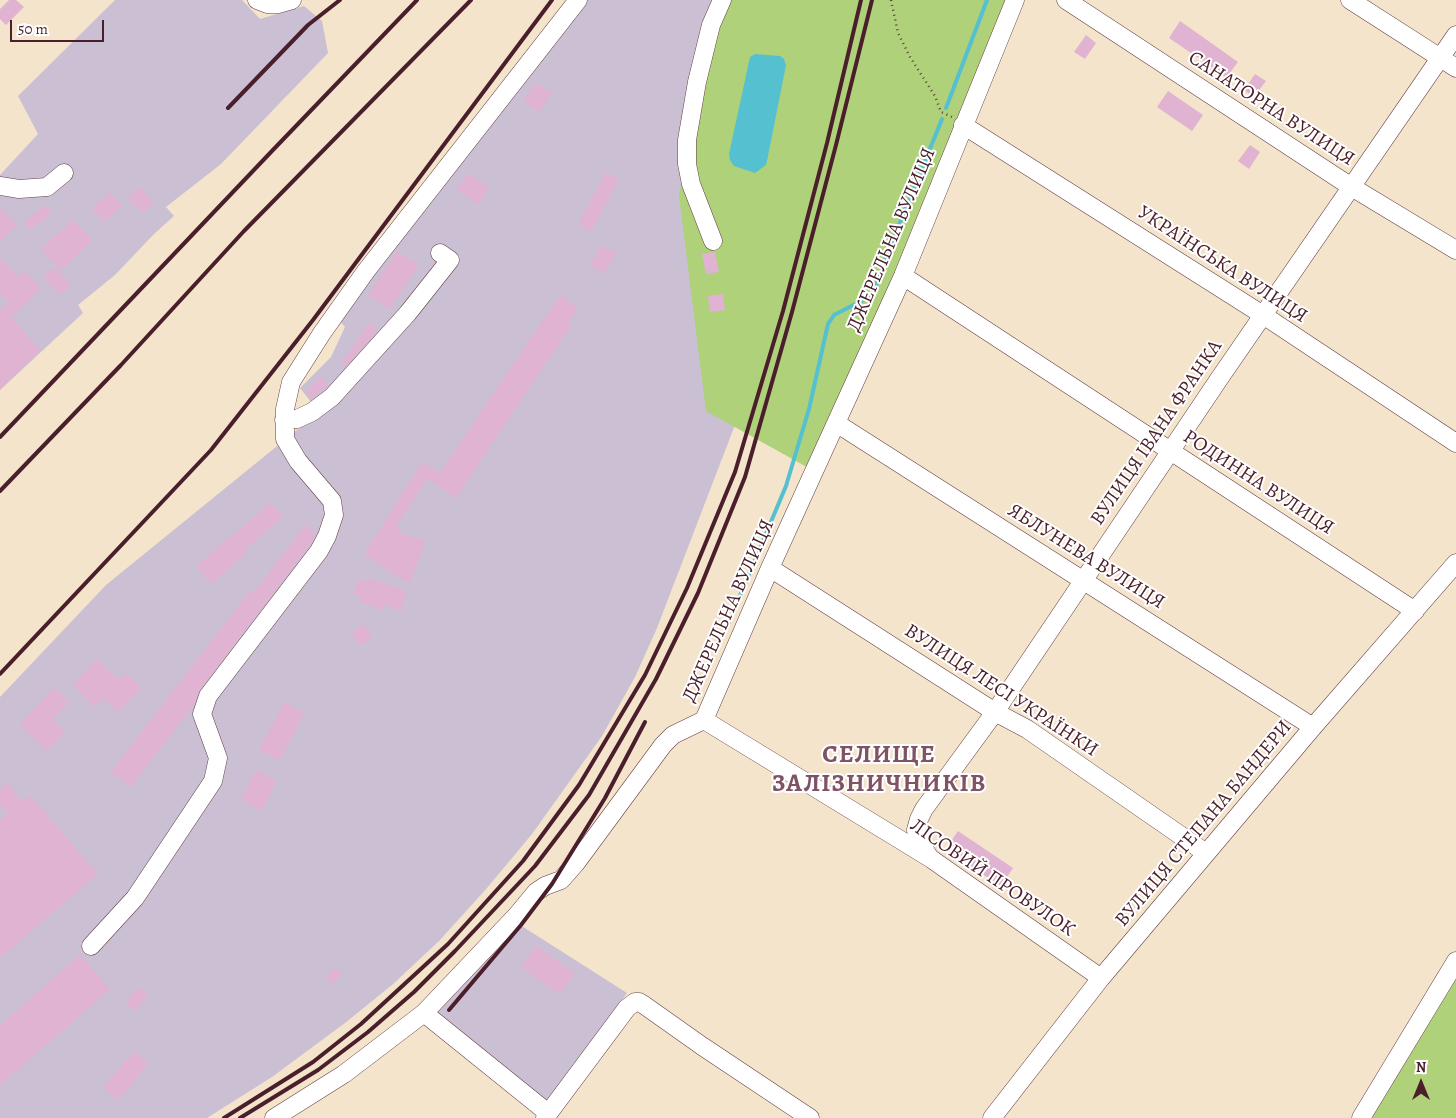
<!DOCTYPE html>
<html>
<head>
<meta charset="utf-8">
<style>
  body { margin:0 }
  #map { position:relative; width:1456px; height:1118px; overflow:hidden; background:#f3e4cb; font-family:Alegreya,serif }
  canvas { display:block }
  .north { position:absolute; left:1396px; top:1058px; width:50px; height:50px; -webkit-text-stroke:4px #fff; paint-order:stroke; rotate:0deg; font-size:14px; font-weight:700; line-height:20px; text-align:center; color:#4a1f2b }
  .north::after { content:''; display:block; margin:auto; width:18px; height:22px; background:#4a1f2b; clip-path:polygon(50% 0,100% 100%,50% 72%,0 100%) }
  .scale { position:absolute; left:10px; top:20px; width:94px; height:22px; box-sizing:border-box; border:2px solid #4a1f2b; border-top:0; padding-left:6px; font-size:15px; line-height:18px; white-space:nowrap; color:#4a1f2b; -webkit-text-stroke:4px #fff; paint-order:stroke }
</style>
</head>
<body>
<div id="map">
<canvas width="1456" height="1118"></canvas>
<div class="north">N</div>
<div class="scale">50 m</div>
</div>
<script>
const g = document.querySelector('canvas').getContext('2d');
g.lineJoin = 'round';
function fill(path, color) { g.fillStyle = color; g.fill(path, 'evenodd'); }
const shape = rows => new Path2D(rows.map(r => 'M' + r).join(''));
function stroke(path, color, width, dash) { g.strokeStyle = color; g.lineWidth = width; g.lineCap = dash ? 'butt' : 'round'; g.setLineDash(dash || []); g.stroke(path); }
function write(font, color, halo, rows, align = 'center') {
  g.font = font + ' Alegreya,serif'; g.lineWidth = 4; g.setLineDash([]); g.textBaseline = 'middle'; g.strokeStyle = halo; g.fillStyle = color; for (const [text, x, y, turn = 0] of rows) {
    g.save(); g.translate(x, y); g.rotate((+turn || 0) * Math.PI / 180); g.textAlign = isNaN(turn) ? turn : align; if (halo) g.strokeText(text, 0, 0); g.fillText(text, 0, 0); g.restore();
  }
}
const industrial = shape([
  [115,0,242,0,260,19,304,6,322,21,328,53,221,164,166,207,174,216,155,233,115,275,78,305,83,313,0,390,0,175,38,134,18,96],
  [584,0,824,0,738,417,657,628,635,677,602,736,532,834,487,888,439,941,392,985,345,1023,272,1077,207,1118,0,1118,0,697,106,585,319,412,300,388,331,357,345,327,339,320],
  [517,923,627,993,547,1102,433,1011]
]);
const green = shape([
  [722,0,1015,0,814,471,706,411,679,196,708,36],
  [1456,961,1456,1118,1361,1118]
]);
const water = shape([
  [755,54,780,56,784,59,786,65,768,156,766,165,755,173,734,166,730,160,729,154,750,57]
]);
const stream = shape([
  [946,108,987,0],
  [726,629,786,486,809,409,828,324,834,315,869,297,874,291,888,252,942,119]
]);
const building = shape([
  [9,0,16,0,24,7,6,25,0,19,0,9],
  [1180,21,1238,62,1226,78,1216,71,1216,70,1169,38],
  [1086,35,1096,43,1085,59,1074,52],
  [1255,74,1266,81,1254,97,1244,90],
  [536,83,552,93,539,112,523,101],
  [1168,91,1203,115,1192,131,1157,107],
  [1250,145,1260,152,1249,169,1238,161],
  [606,172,619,179,591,231,578,224],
  [468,173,489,187,478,205,457,190],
  [140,187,154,202,143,213,128,198],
  [110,192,122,206,105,222,92,208],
  [45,205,52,213,30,230,24,222],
  [0,207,17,225,0,242],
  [73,219,93,240,61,270,41,249],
  [602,245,616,253,604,274,590,265],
  [397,251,419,265,390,309,368,295],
  [715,252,719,272,706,274,702,254],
  [0,258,19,277,24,271,41,288,11,318,41,350,0,390,0,307,2,309,9,302,0,294],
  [54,267,71,285,60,295,43,277],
  [723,294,725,310,710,312,708,296],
  [560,295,578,308,568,324,571,326,456,498,427,478,397,526,401,528,398,532,425,541,410,584,364,555,422,462,440,473],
  [369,323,378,330,346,366,341,363],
  [321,377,329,385,311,399,305,392],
  [270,503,283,517,246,549,246,554,211,584,196,566],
  [305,525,316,534,310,545,200,690,194,705,131,787,111,772,251,589,254,592],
  [368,578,407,591,401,611,384,605,383,610,359,602,361,597,353,594,358,579,367,582],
  '353 635a9 9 0 1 1 18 0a9 9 0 1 1-18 0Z',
  [97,659,119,680,126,673,142,688,119,712,103,698,95,707,73,685],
  [54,688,69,702,52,719,65,732,47,751,19,725],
  [284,702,304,713,280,761,259,750],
  [256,770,277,781,261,811,240,800],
  [8,783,22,802,30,795,98,874,0,958,0,821,8,814,0,804,0,789],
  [958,831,1013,868,1001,886,945,850],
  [536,946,575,973,560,994,521,968],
  [80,955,110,989,0,1085,0,1025],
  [335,967,342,974,333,984,325,978],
  [138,987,148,995,135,1011,126,1003],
  [134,1051,149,1064,118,1100,103,1087]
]);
const path = shape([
  [891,0,898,33,910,57,935,96,941,112,952,117]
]);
const minor = shape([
  [257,0,267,4,278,4,292,0],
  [1066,0,1350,186,1456,250],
  [1350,0,1456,68],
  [963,125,1263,315,1456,443],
  [0,186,19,189,47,187,64,173],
  [713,241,691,184,687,164,687,140,697,82,711,25,722,0],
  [903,276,1415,611],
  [284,420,297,419,312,412,332,397,408,313,450,260,440,253],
  [836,423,1313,727],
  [770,568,995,712,1027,729,1206,853],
  [704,720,930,858,1101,978],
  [930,858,918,840,916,830,919,819,924,809,995,712,1219,379,1456,35],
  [91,946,135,898,213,781,218,758,202,714,208,696,319,551,327,536,334,515,332,501,298,461,285,439,285,409,291,382,322,333,366,271,578,0],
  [424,1013,548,1113],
  [274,1118,344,1074,424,1013,517,915,536,892,545,886,561,880,576,863,663,745,673,735,704,720,770,568,903,276,1015,0],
  [545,1118,627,1008,635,1002,639,1002,644,1005,702,1046,810,1118],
  [992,1118,1101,978,1313,727,1456,563],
  [1361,1118,1456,961]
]);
const rail = shape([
  [228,108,308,25,340,0],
  [0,437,271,152,417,0],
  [0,491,121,365,244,231,471,0],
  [0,674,211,450,313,320,552,0],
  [449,1010,521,925,552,884,605,798,645,722],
  [224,1118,313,1062,361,1024,448,944,523,861,579,785,645,675,687,588,735,472,783,311,827,143,861,0],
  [240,1118,318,1070,368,1032,414,992,455,951,535,866,589,795,656,679,698,593,745,477,792,312,836,145,872,0]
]);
const streetNames = [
  ["САНАТОРНА ВУЛИЦЯ",1271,109,33],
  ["ДЖЕРЕЛЬНА ВУЛИЦЯ",892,240,-67],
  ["УКРАЇНСЬКА ВУЛИЦЯ",1222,265,33],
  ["ВУЛИЦЯ ІВАНА ФРАНКА",1157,433,-56],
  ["РОДИННА ВУЛИЦЯ",1258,483,33],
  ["ЯБЛУНЕВА ВУЛИЦЯ",1086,557,32],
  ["ДЖЕРЕЛЬНА ВУЛИЦЯ",729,611,-66],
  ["ВУЛИЦЯ ЛЕСІ УКРАЇНКИ",1001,691,33],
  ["ВУЛИЦЯ СТЕПАНА БАНДЕРИ",1204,824,-50],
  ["ЛІСОВИЙ ПРОВУЛОК",992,878,34]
];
const districtNames = [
  ["СЕЛИЩЕ",879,756],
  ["ЗАЛІЗНИЧНИКІВ",879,785]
];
fill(industrial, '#cbbfd4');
fill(green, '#aed17a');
fill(water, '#55c0d0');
stroke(stream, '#55c0d0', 4);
fill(building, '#e0b3d3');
stroke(minor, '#633d43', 19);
stroke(path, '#633d43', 2.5, [1, 4]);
stroke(minor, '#fff', 18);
stroke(rail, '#4a1f2b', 4);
write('20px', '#4a1f2b', '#fff', streetNames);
g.letterSpacing = '1px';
write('bold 25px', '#7e5366', '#fff', districtNames);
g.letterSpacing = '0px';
</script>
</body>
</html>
